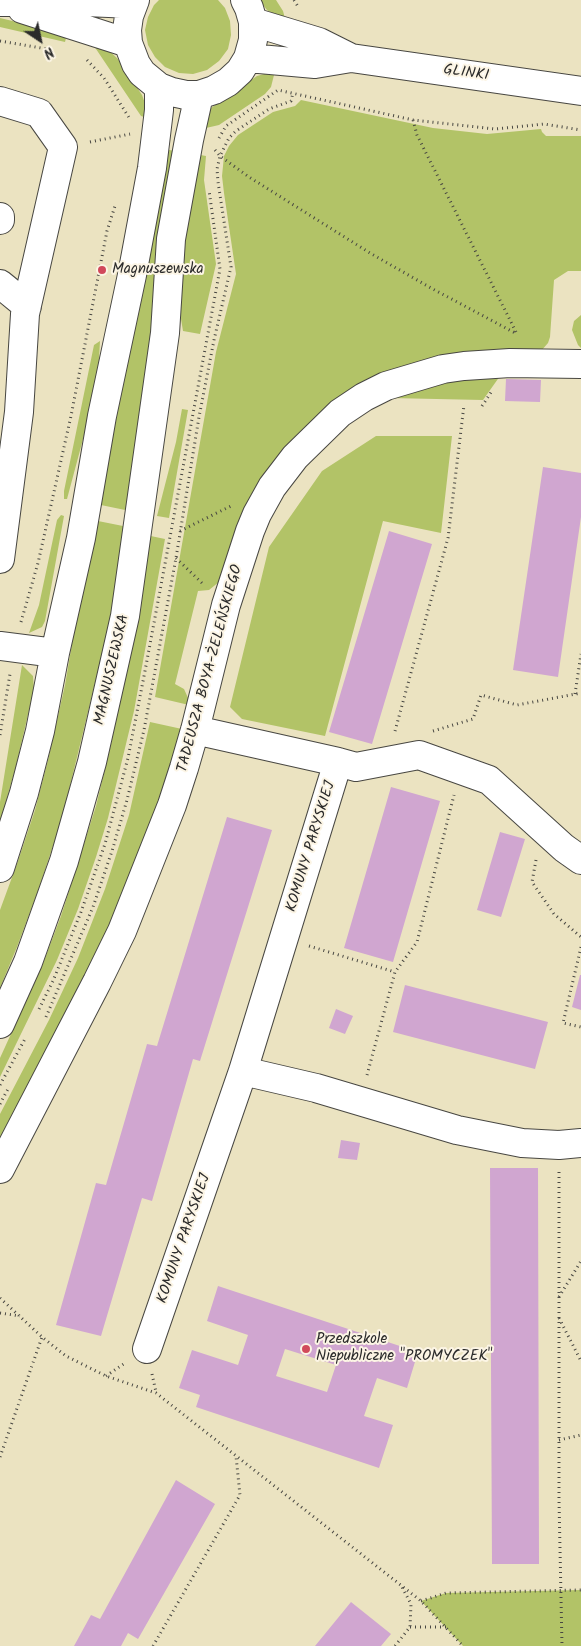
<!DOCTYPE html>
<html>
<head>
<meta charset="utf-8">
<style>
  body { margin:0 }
  #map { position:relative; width:581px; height:1646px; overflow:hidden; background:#ebe3c1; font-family:Kalam,sans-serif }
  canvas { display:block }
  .north { position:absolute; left:15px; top:15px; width:50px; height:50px; -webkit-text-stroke:4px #fcf5e5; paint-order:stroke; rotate:146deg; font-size:14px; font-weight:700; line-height:20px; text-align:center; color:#2b2b2b }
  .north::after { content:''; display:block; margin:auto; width:18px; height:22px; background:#2b2b2b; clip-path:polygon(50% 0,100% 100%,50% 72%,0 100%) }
</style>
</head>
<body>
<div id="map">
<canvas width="581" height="1646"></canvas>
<div class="north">N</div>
</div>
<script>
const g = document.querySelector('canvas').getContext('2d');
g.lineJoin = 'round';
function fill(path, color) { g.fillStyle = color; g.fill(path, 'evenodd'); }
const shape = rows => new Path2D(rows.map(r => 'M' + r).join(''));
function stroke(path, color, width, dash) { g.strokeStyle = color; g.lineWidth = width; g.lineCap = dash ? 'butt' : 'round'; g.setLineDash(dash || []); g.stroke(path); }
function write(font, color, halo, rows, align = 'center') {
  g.font = font + ' Kalam,sans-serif'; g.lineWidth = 4; g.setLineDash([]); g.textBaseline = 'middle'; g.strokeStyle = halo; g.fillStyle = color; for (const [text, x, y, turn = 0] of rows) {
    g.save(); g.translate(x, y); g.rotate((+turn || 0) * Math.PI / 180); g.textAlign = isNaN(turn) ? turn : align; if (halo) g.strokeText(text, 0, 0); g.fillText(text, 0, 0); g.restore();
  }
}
const green = shape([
  [159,0,218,0,225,8,230,21,231,35,228,49,219,61,207,70,193,74,179,73,165,67,155,57,148,45,145,30,148,17,154,5],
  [259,0,276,0,283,11,286,22,267,10],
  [0,18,67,34,65,42,0,27],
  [94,46,104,46,118,59,142,95,146,106,144,117,141,116],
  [275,71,271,87,265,94,219,125,206,128,199,126,206,113,211,108,257,76],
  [301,100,433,128,487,134,541,129,542,132,546,136,581,136,581,271,568,271,554,280,550,337,548,343,541,351,437,357,383,374,234,538,219,582,209,590,198,591,175,684,184,689,189,700,189,705,155,697,216,352,236,274,224,193,222,176,224,156,229,146,238,135,273,112,295,106],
  [164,149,175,151,130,511,96,504],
  [195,154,206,156,204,180,216,264,200,334,183,331,178,301],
  [581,315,581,348,578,345,572,330,574,321],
  [100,341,98,377,94,398,67,499,64,499,64,491,94,345],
  [500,376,483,400,390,398,447,380],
  [182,409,188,410,169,518,157,516,176,442],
  [376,436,452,436,441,533,383,521,325,736,242,719,230,707,269,547,322,471],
  [61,515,64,516,45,621,42,627,29,633,39,605,57,520],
  [93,520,128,527,114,612,101,658,71,782,60,825,38,891,17,947,0,988,0,910,18,861,35,810,48,760,65,685],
  [146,535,165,539,134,711,108,818,96,857,78,909,57,960,0,1077,0,1058,42,966,61,916,96,806,111,744,127,666],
  [22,665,33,676,34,689,16,766,0,823,0,802],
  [150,722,182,729,161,800,101,950,0,1143,0,1114,49,1020,78,958,105,889,129,815],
  [581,1590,581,1646,463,1646,421,1601,446,1593]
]);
const building = shape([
  [506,379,541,380,540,402,505,401],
  [543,467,581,473,581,517,558,677,513,670],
  [389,531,432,544,372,744,329,732],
  [391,787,440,801,393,962,344,948],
  [227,817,272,830,200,1061,193,1059,152,1201,142,1198,101,1336,56,1325,96,1183,106,1185,147,1044,157,1046],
  [500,832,525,839,501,917,477,910],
  [580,975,581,975,581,1010,572,1007],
  [405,985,548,1022,535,1069,393,1032],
  [336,1009,353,1016,345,1034,329,1028],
  [341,1140,360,1143,357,1160,338,1158],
  [490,1168,538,1168,539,1564,492,1564],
  [218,1286,418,1352,407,1388,377,1378,364,1416,393,1425,379,1468,196,1407,200,1395,179,1388,192,1350,238,1365,248,1335,207,1321],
  [285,1349,336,1365,327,1392,276,1376],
  [176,1480,215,1504,138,1639,128,1633,121,1646,74,1646,91,1615,100,1619],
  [351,1602,391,1634,381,1646,315,1646]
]);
const path = shape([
  [294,0,299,8],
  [0,41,53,50],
  [87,60,104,78,130,119],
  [413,120,417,135,517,334],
  [219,138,226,126,278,90,413,120,495,129,544,124,581,130],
  [90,142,130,134],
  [215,150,220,156,249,177,370,253,431,288,517,334],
  [482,406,492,391],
  [180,531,231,506],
  [176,558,203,584],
  [21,622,38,563,71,416,107,231,115,206],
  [575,694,581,654],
  [395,731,448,538,464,405],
  [433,731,473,719,481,695,517,705,581,693],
  [0,735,10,674],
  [536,860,532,882,554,914,581,937],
  [309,946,395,972],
  [581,947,563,1023,581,1027],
  [39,1009,53,981,81,912,105,844,128,758,145,671,220,269,209,190],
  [46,1017,93,907,112,851,127,800,144,730,176,558,199,417,214,340,231,267,218,182,217,169,220,156,229,138,236,131,269,109,291,101,293,93],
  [367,1075,395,972,417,942,454,795],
  [0,1085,26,1037],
  [0,1104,9,1087],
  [559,1172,559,1500,562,1646],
  [559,1297,581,1261],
  [0,1298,42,1337,66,1356,106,1376,156,1393,421,1601,463,1646],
  [0,1313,20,1316],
  [559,1318,581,1361],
  [152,1374,156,1392],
  [106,1376,125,1363],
  [559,1440,581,1435],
  [0,1457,42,1337],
  [421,1601,446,1593,581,1590],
  [410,1627,446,1627],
  [153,1646,240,1495,236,1456],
  [395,1646,410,1627,411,1604,402,1587]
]);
const minor = shape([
  [135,0,129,16,127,30,128,43,136,64,142,73,159,87,172,92,186,95,199,95,214,90,228,82,240,71,248,58,253,40,253,22,249,8,245,0],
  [0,2,61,1,133,4],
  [22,9,128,43],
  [253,22,319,42,351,58],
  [248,58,315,64,351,58,581,91],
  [0,101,39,113,63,147,25,314,19,412,0,559],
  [0,217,0,220],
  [0,284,27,306],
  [0,646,55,653],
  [338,762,356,767,419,755,489,780,564,848,581,860],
  [0,868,24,793,40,731,55,653,81,538,102,416,132,275,152,168,159,110,159,87],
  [0,1024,28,962,64,861,92,762,125,616,165,333,171,239,189,140,199,95],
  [243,1071,316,1088,457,1130,522,1143,559,1145,581,1143],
  [0,1169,97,982,122,931,172,805,184,768,195,730,226,605,250,531,257,514,272,487,295,457,340,413,364,397,386,386,443,369,464,366,510,363,581,364],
  [147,1349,243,1071,338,762,195,730]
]);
const markers = [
  [102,270,5,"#d1495b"],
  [306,1349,5,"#d1495b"]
];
const streetNames = [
  ["GLINKI",466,74,8],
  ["TADEUSZA BOYA-ŻELEŃSKIEGO",211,669,-75],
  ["MAGNUSZEWSKA",113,670,-77],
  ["KOMUNY PARYSKIEJ",312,847,-73],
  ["KOMUNY PARYSKIEJ",185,1239,-71]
];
const poiNames = [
  ["Magnuszewska",112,270],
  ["Przedszkole",316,1340],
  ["Niepubliczne \"PROMYCZEK\"",316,1357]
];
fill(green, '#b2c367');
fill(building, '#d0a6d0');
stroke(minor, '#484742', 30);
stroke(path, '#484742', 3, [1, 4]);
stroke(minor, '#fff', 28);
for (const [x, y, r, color] of markers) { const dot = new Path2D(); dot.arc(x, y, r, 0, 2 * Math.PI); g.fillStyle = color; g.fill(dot); stroke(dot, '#fcf5e5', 2); }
write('15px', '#2b2b2b', '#fcf5e5', streetNames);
write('15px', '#2b2b2b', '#fcf5e5', poiNames, 'left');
</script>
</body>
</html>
